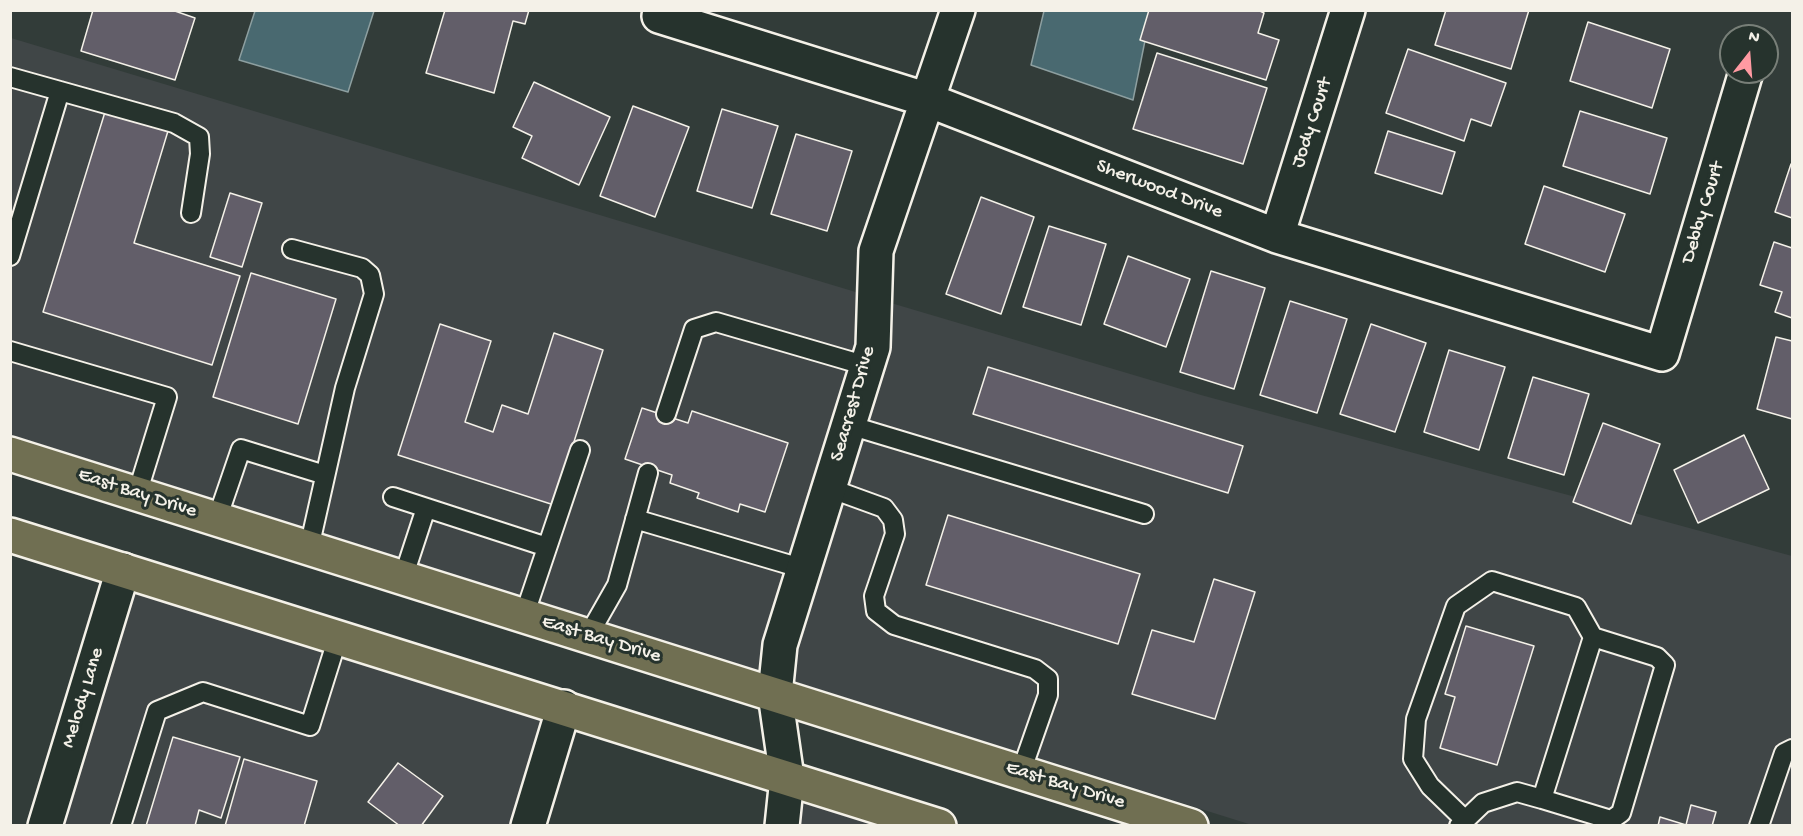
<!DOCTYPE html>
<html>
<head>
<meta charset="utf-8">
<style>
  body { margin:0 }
  #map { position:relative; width:1803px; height:836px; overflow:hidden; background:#323c39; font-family:"Gochi Hand",sans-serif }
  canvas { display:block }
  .frame { position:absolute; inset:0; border:12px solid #f4f1e8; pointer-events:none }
  .north { position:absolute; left:1719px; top:24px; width:60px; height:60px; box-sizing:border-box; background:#26332d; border:2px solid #787f78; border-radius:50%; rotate:17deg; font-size:16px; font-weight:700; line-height:24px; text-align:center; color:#f4f1e8 }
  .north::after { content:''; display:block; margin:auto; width:21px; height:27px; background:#ff9aa2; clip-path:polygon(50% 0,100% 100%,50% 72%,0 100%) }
</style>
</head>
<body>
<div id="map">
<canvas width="1803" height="836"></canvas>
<div class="frame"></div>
<div class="north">N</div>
</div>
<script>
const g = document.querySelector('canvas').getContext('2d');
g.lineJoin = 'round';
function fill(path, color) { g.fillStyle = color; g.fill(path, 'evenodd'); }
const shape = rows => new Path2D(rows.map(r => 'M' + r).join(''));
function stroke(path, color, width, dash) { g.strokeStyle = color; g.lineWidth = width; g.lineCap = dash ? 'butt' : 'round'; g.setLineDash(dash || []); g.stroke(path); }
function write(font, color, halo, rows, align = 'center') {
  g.font = font + ' "Gochi Hand",sans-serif'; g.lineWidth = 6; g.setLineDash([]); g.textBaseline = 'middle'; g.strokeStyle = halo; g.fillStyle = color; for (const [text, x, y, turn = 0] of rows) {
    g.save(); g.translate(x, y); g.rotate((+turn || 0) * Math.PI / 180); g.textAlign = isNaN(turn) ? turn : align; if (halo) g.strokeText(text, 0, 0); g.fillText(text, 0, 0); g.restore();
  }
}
const built = shape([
  [11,38,859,293,858,344,761,672,11,435],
  [891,303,1201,395,1792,556,1792,825,1252,825,792,681,796,648],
  [133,592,544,719,511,825,61,826],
  [800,801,879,825,798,826]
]);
const water = shape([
  [255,11,374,11,348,92,239,60,255,11],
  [1044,11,1151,11,1133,100,1031,65,1044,11]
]);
const building = shape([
  [93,10,172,10,195,18,175,80,81,51,93,10],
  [445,10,529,10,525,24,513,21,494,93,426,73,445,10],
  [1149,10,1258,10,1264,13,1258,33,1279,40,1266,80,1140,40,1149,10],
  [1446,10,1529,10,1511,69,1435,45,1446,10],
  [1588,22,1670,49,1652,108,1570,81,1588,22],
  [1408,49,1506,83,1491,126,1471,119,1464,141,1386,113,1408,49],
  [1157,53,1267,88,1243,164,1133,129,1157,53],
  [534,82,610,117,579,185,522,158,532,136,513,127,534,82],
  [633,106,689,127,655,217,600,196,633,106],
  [722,109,778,126,752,208,697,191,722,109],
  [1580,111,1667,138,1650,194,1563,166,1580,111],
  [105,112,168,131,134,243,240,276,212,365,43,312,105,112],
  [1388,131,1455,152,1442,194,1375,173,1388,131],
  [796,134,852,151,827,231,771,214,796,134],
  [1791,164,1792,164,1792,218,1775,212,1791,164],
  [1544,186,1625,214,1605,272,1525,244,1544,186],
  [230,193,262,203,242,267,210,257,230,193],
  [981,197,1034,217,1001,314,946,294,981,197],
  [1049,226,1106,244,1081,325,1023,307,1049,226],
  [1774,242,1792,248,1792,318,1775,312,1782,292,1760,285,1774,242],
  [1128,256,1190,279,1166,347,1104,324,1128,256],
  [1211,271,1265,288,1234,389,1180,372,1211,271],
  [251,273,336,299,298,424,213,397,251,273],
  [1290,301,1347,319,1317,413,1260,395,1290,301],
  [440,324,491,341,465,422,493,432,502,405,528,414,554,333,603,350,554,505,398,455,440,324],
  [1371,324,1426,343,1395,432,1340,414,1371,324],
  [1776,337,1792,341,1792,419,1757,409,1776,337],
  [1449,350,1505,367,1479,450,1424,432,1449,350],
  [988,367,1243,446,1228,493,973,414,988,367],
  [1533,377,1589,394,1564,475,1508,458,1533,377],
  [642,408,688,423,692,411,788,443,765,512,740,504,738,512,697,498,699,493,670,483,672,475,625,459,642,408],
  [1603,423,1660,444,1631,524,1573,502,1603,423],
  [1744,435,1769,489,1698,523,1674,470,1744,435],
  [948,515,1140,574,1118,644,926,585,948,515],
  [1214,579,1255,592,1215,719,1132,694,1152,630,1194,642,1214,579],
  [1466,626,1534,646,1497,765,1440,748,1455,697,1445,694,1466,626],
  [173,737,240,757,221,818,199,810,195,826,146,826,173,737],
  [244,759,317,781,304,826,225,826,244,759],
  [398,763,443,796,421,826,400,826,368,802,398,763],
  [1691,805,1716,812,1712,826,1658,826,1660,817,1686,825,1691,805]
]);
const lane = shape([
  [10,77,174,123,199,137,200,154,191,213],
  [292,249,362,268,370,275,374,294,345,388,309,548],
  [10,256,60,91],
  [10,351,167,397,137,494],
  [666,414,694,329,716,322,867,366],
  [849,425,1144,514],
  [829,488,884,508,893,520,895,534,874,596,876,611,894,625,1035,669,1048,679,1048,695,1021,772],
  [393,497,547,547],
  [217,519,241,449,325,475],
  [635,519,804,569],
  [403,578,426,508],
  [524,616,580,450],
  [588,636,617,585,648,473],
  [1464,819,1430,786,1413,759,1416,719,1456,606,1492,581,1576,607,1593,637],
  [121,826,157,711,203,692,310,726,338,637],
  [1459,826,1483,803,1517,792,1542,799,1611,820,1621,813,1665,665,1657,657,1593,637,1542,799],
  [1759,826,1784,753,1792,749]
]);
const street = shape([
  [659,16,928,100,1277,236,1662,354,1746,72],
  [1277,236,1348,10],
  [45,826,123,570],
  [528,826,564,707],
  [782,826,787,778,775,694,780,645,873,347,876,251,958,10]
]);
const primary = shape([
  [10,454,1191,826],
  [10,535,939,826]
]);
const streetNames = [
  ["Jody Court",1313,123,-72],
  ["Sherwood Drive",1159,190,21],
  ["Debby Court",1704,213,-73],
  ["Seacrest Drive",854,404,-74],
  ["East Bay Drive",137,494,18],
  ["East Bay Drive",601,640,17],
  ["Melody Lane",84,698,-73],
  ["East Bay Drive",1065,786,17]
];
fill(built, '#404647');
fill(water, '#496970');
stroke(water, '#8d9fa0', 1.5);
fill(building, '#625e69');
stroke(building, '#f4f1e8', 1.5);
stroke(lane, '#f4f1e8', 22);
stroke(street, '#f4f1e8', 38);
stroke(primary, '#f4f1e8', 38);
stroke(lane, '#26332d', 18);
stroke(street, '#26332d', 33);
stroke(primary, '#706f52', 33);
write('20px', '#f4f1e8', '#26332d', streetNames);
</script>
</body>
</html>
